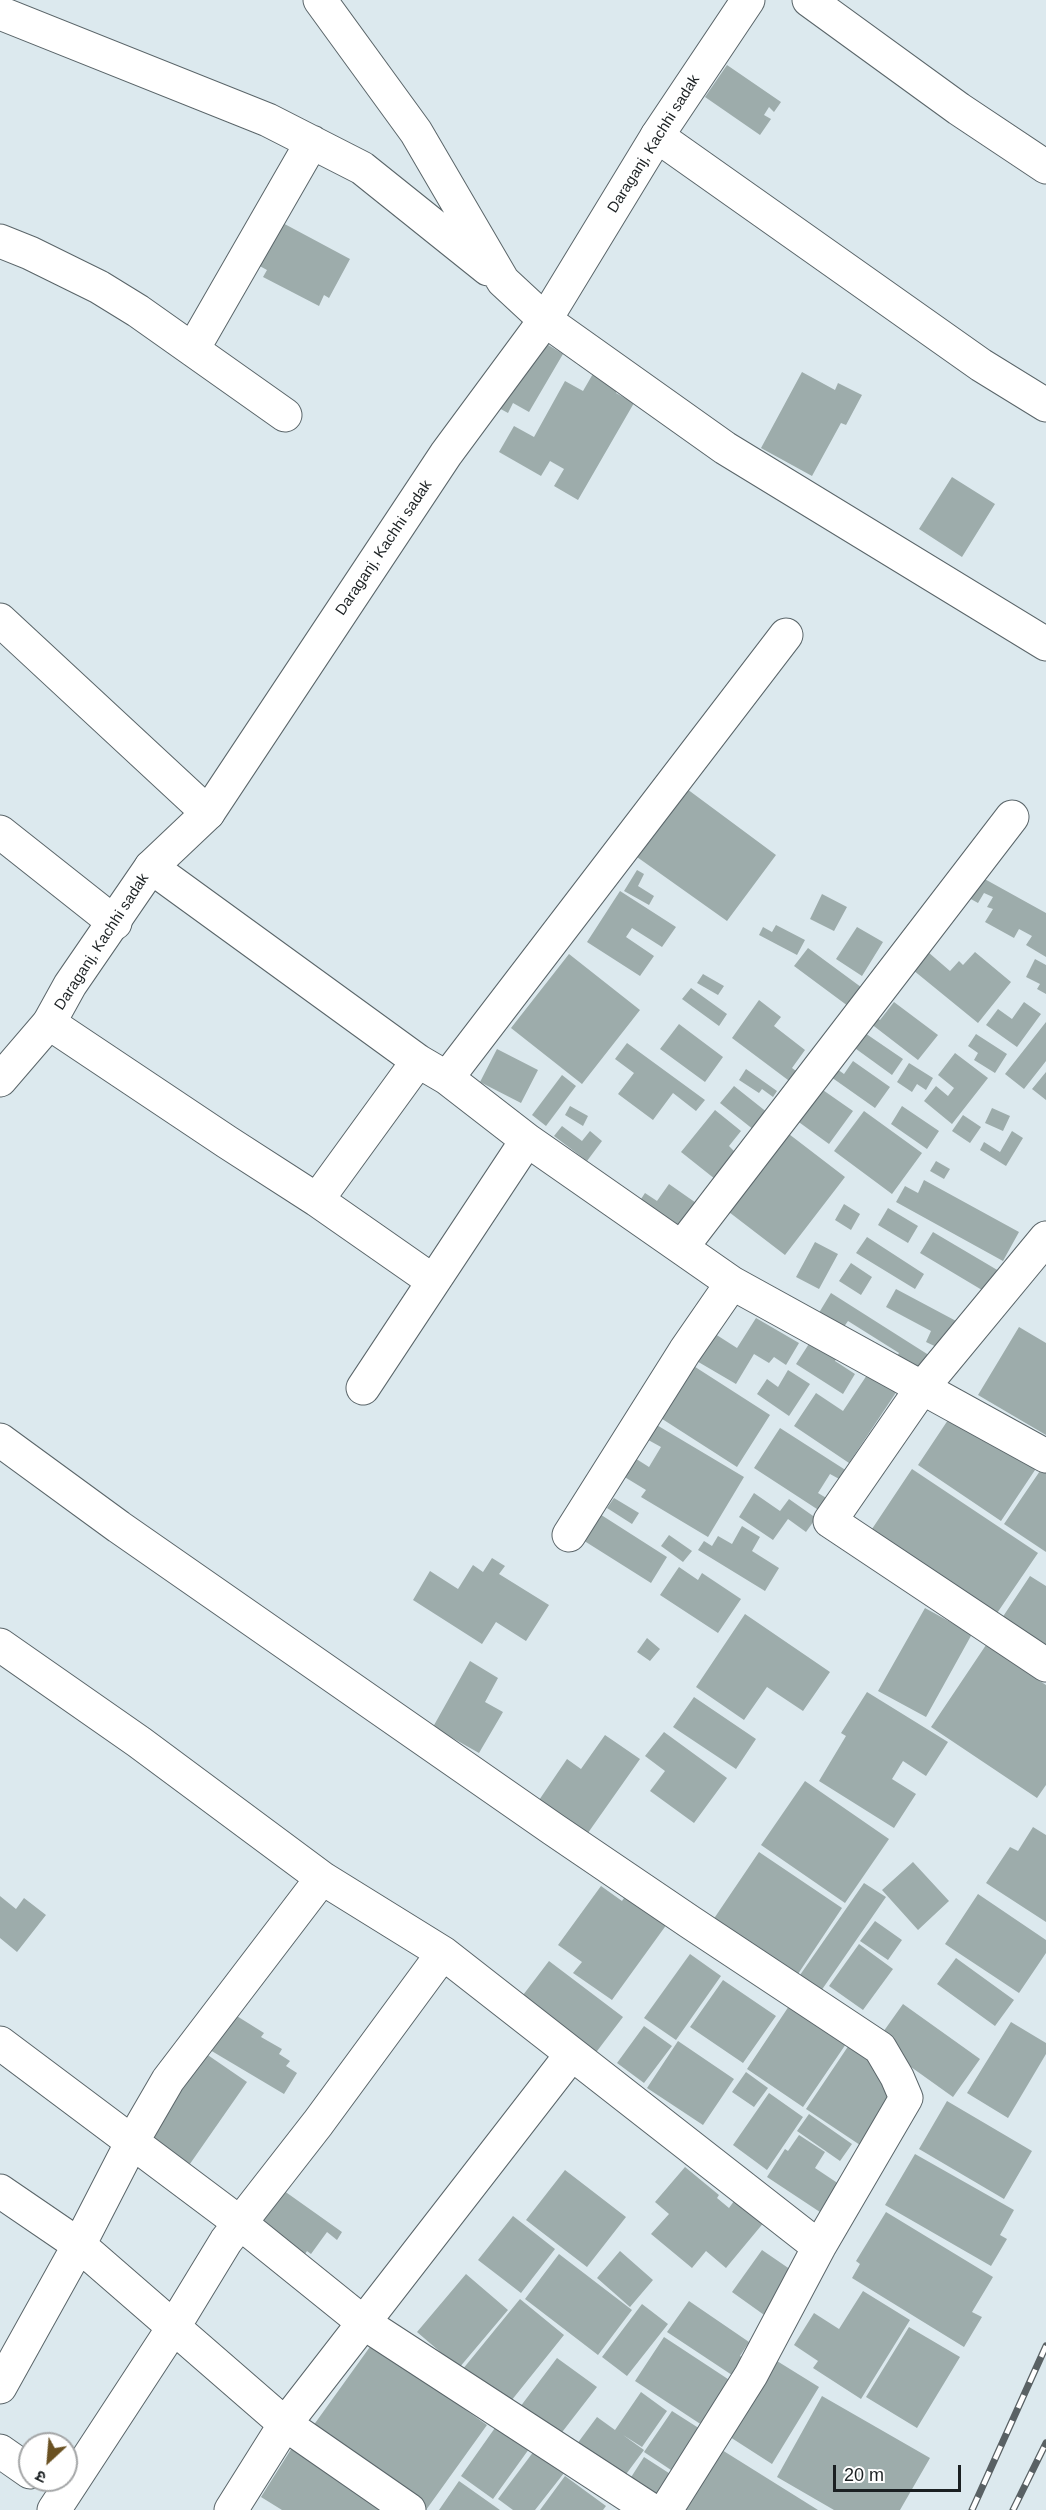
<!DOCTYPE html>
<html>
<head>
<meta charset="utf-8">
<style>
  body { margin:0 }
  #map { position:relative; width:1046px; height:2510px; overflow:hidden; background:#dce9ee; font-family:Helvetica,"Noto Sans Devanagari",sans-serif }
  canvas { display:block }
  .north { position:absolute; left:18px; top:2432px; width:60px; height:60px; box-sizing:border-box; background:#fff; border:2px solid #a4a6a7; border-radius:50%; rotate:206deg; font-size:16px; font-weight:700; line-height:24px; text-align:center; color:#1b2022 }
  .north::after { content:''; display:block; margin:auto; width:21px; height:27px; background:#6a5122; clip-path:polygon(50% 0,100% 100%,50% 72%,0 100%) }
  .scale { position:absolute; left:833px; top:2465px; width:128px; height:27px; box-sizing:border-box; border:3px solid #1b2022; border-top:0; padding-left:8px; font-size:18px; line-height:21px; white-space:nowrap; color:#1b2022; -webkit-text-stroke:4px #fff; paint-order:stroke }
</style>
</head>
<body>
<div id="map">
<canvas width="1046" height="2510"></canvas>
<div class="north">उ</div>
<div class="scale">20 m</div>
</div>
<script>
const g = document.querySelector('canvas').getContext('2d');
g.lineJoin = 'round';
function fill(path, color) { g.fillStyle = color; g.fill(path, 'evenodd'); }
const shape = rows => new Path2D(rows.map(r => 'M' + r).join(''));
function stroke(path, color, width, dash) { g.strokeStyle = color; g.lineWidth = width; g.lineCap = dash ? 'butt' : 'round'; g.setLineDash(dash || []); g.stroke(path); }
function write(font, color, halo, rows, align = 'center') {
  g.font = font + ' Helvetica,sans-serif'; g.lineWidth = 4.5; g.setLineDash([]); g.textBaseline = 'middle'; g.strokeStyle = halo; g.fillStyle = color; for (const [text, x, y, turn = 0] of rows) {
    g.save(); g.translate(x, y); g.rotate((+turn || 0) * Math.PI / 180); g.textAlign = isNaN(turn) ? turn : align; if (halo) g.strokeText(text, 0, 0); g.fillText(text, 0, 0); g.restore();
  }
}
const building = shape([
  [727,65,781,102,774,112,769,107,764,115,771,119,760,135,705,97],
  [279,221,350,259,329,298,324,295,319,306,263,277,267,270,256,264],
  [537,338,563,354,529,412,513,403,508,413,497,407],
  [594,372,619,387,616,393,634,403,578,500,554,486,564,469,550,461,541,476,499,452,514,426,534,437,565,381,583,391],
  [802,372,835,390,838,383,862,395,846,425,841,423,812,476,761,448],
  [952,477,995,504,962,557,919,529],
  [687,789,776,855,727,921,637,857],
  [637,870,644,874,638,886,654,896,649,905,624,891],
  [972,872,1046,913,1046,957,1026,945,1032,936,1019,929,1014,938,985,922,993,909,987,907,993,897,984,893,978,903,969,898,964,907,956,903],
  [620,891,676,927,662,947,632,928,626,937,654,956,640,976,587,942],
  [822,894,847,907,834,931,810,919],
  [776,925,805,940,797,955,759,935,763,927,772,932],
  [857,927,883,942,862,976,836,959],
  [808,948,865,990,852,1009,794,966],
  [928,952,950,971,959,961,963,965,975,952,1011,982,978,1023,913,970],
  [569,954,640,1010,582,1084,511,1028],
  [1035,959,1046,965,1046,994,1037,989,1040,984,1026,977],
  [703,974,724,986,718,995,697,983],
  [691,988,727,1014,719,1026,682,999],
  [759,1000,781,1017,774,1026,805,1050,792,1068,803,1076,796,1086,732,1038],
  [894,1002,938,1035,918,1060,866,1020,871,1013,880,1020],
  [1024,1002,1041,1014,1017,1047,986,1025,998,1009,1012,1019],
  [1046,1022,1046,1061,1024,1089,1005,1074],
  [679,1024,723,1057,705,1082,660,1049],
  [862,1031,903,1059,892,1075,852,1046],
  [976,1034,1007,1054,995,1073,974,1060,978,1053,968,1046],
  [627,1043,705,1100,696,1111,673,1093,653,1120,618,1094,634,1073,615,1059],
  [497,1049,538,1070,521,1103,480,1082],
  [955,1053,988,1078,952,1124,924,1101,936,1086,948,1096,954,1088,938,1075],
  [853,1061,890,1087,875,1108,831,1077,837,1069,844,1074],
  [909,1063,933,1078,926,1090,917,1084,912,1092,897,1082],
  [746,1069,777,1091,773,1097,762,1089,759,1093,739,1080],
  [1046,1072,1046,1100,1032,1089],
  [562,1075,576,1086,546,1126,532,1115],
  [734,1086,768,1113,754,1130,720,1103],
  [820,1088,853,1111,829,1144,796,1120],
  [570,1106,588,1116,583,1126,565,1115],
  [902,1106,939,1131,927,1149,891,1124],
  [992,1108,1010,1116,1003,1131,985,1123],
  [715,1110,741,1131,729,1146,736,1153,715,1179,681,1152],
  [864,1111,922,1153,892,1194,834,1151],
  [963,1115,981,1127,970,1143,952,1131],
  [562,1126,582,1141,590,1131,602,1141,587,1161,554,1136],
  [785,1131,845,1177,785,1255,725,1209],
  [1012,1131,1023,1138,1006,1166,980,1150,984,1142,1000,1152],
  [936,1161,950,1169,944,1179,930,1171],
  [924,1180,1019,1232,1003,1261,896,1202,905,1186,918,1193],
  [669,1184,699,1205,679,1231,639,1202,645,1193,657,1201],
  [844,1204,860,1214,851,1230,835,1220],
  [888,1208,918,1226,908,1243,878,1225],
  [933,1232,999,1271,987,1293,920,1253],
  [867,1237,924,1274,915,1289,856,1253],
  [815,1242,838,1254,819,1289,796,1277],
  [851,1263,872,1277,861,1295,839,1281],
  [896,1289,958,1322,943,1350,926,1342,931,1331,886,1307],
  [831,1293,935,1359,920,1382,892,1364,899,1353,848,1321,841,1331,817,1316],
  [756,1318,799,1343,786,1365,774,1357,769,1363,754,1354,736,1384,695,1360,712,1332,737,1348],
  [1019,1327,1046,1343,1046,1435,978,1395],
  [814,1336,840,1352,835,1361,855,1374,843,1394,796,1364],
  [689,1363,770,1415,737,1467,656,1415],
  [788,1370,810,1384,789,1416,757,1394,767,1379,778,1387],
  [869,1372,897,1391,849,1463,794,1426,816,1393,843,1411],
  [954,1411,1037,1467,1001,1521,918,1465],
  [650,1421,744,1477,708,1537,641,1497,646,1490,618,1473,630,1455,649,1467,661,1447,641,1436],
  [780,1428,847,1471,841,1480,830,1474,818,1493,828,1499,820,1511,754,1468],
  [1044,1465,1046,1466,1046,1552,1004,1524],
  [912,1469,1038,1553,991,1622,866,1538],
  [754,1493,780,1511,789,1499,816,1518,806,1532,788,1519,773,1540,739,1517],
  [614,1498,639,1513,632,1524,607,1508],
  [595,1511,667,1557,651,1583,578,1537],
  [742,1526,760,1537,752,1551,779,1568,765,1591,698,1550,704,1541,712,1546,718,1536,732,1544],
  [669,1535,692,1551,683,1562,661,1546],
  [492,1558,505,1566,499,1574,549,1605,526,1641,496,1622,482,1644,413,1600,430,1571,458,1589,473,1565,483,1572],
  [679,1567,698,1580,702,1573,741,1599,718,1633,660,1595],
  [1030,1576,1046,1586,1046,1660,996,1627],
  [925,1608,972,1634,926,1717,878,1691],
  [745,1614,830,1672,803,1711,767,1687,744,1720,696,1687],
  [647,1638,660,1649,650,1661,637,1652],
  [986,1645,1046,1685,1046,1785,1037,1798,931,1727],
  [470,1661,498,1678,485,1702,503,1712,479,1753,433,1727],
  [867,1692,948,1742,926,1776,903,1761,892,1779,916,1794,894,1828,819,1781,846,1736,841,1733],
  [694,1697,756,1739,736,1769,673,1727],
  [664,1732,727,1778,694,1823,650,1791,665,1771,645,1756],
  [605,1735,640,1759,583,1840,535,1806,567,1759,581,1769],
  [805,1781,889,1839,845,1903,761,1845],
  [1033,1827,1046,1835,1046,1922,986,1883,1010,1847,1018,1851],
  [759,1852,842,1908,796,1977,713,1920],
  [913,1862,949,1901,918,1930,882,1890],
  [864,1883,886,1897,821,1991,800,1975],
  [601,1886,622,1901,626,1895,667,1924,612,2000,573,1973,582,1962,558,1945],
  [978,1894,1046,1940,1046,1953,1019,1993,945,1944],
  [0,1896,16,1909,24,1898,46,1915,17,1952,0,1938],
  [875,1921,902,1940,888,1960,860,1941],
  [859,1944,893,1969,863,2010,829,1986],
  [690,1954,721,1976,676,2040,644,2018],
  [956,1958,1014,2000,995,2026,937,1984],
  [549,1961,623,2017,591,2059,576,2048,582,2040,517,2003],
  [723,1980,776,2016,743,2063,690,2027],
  [791,2003,848,2041,803,2107,747,2069],
  [903,2004,980,2059,953,2097,876,2042],
  [232,2013,264,2033,261,2037,282,2049,279,2054,290,2061,286,2066,297,2073,284,2094,210,2050],
  [1011,2022,1046,2043,1046,2054,1008,2118,967,2093],
  [644,2026,672,2046,644,2083,617,2063],
  [678,2041,734,2079,703,2125,647,2088],
  [849,2045,918,2091,875,2155,806,2109],
  [199,2049,247,2082,185,2171,137,2138],
  [746,2072,768,2088,754,2107,732,2092],
  [769,2093,803,2117,767,2170,733,2145],
  [947,2101,1032,2151,1004,2199,919,2149],
  [809,2114,852,2144,840,2161,797,2131],
  [799,2135,825,2152,815,2168,848,2190,829,2218,767,2177,785,2149,788,2151],
  [915,2154,1014,2210,1000,2235,1007,2239,991,2266,885,2205],
  [685,2167,719,2195,717,2198,729,2208,737,2197,765,2221,726,2268,706,2251,692,2268,651,2234,669,2214,655,2202],
  [565,2170,626,2217,587,2267,526,2220],
  [280,2188,342,2232,337,2240,327,2232,311,2254,307,2251,299,2263,251,2229],
  [886,2212,993,2277,972,2312,982,2317,964,2347,852,2278,860,2264,856,2261],
  [513,2216,555,2249,521,2293,478,2260],
  [762,2250,797,2274,767,2317,732,2292],
  [620,2251,653,2280,630,2307,597,2278],
  [559,2254,632,2310,598,2355,525,2299],
  [466,2274,508,2310,459,2368,417,2332],
  [863,2291,910,2320,861,2399,813,2368,818,2361,794,2345,814,2313,839,2329],
  [520,2299,564,2335,503,2411,458,2375],
  [689,2301,749,2342,740,2356,749,2362,738,2379,667,2332],
  [642,2304,668,2324,627,2376,602,2357],
  [909,2327,960,2357,917,2428,866,2397],
  [664,2337,737,2385,708,2429,635,2381],
  [372,2344,487,2425,426,2510,416,2510,308,2433],
  [557,2358,597,2387,556,2440,517,2411],
  [777,2361,819,2387,772,2464,730,2437],
  [641,2392,667,2411,642,2447,623,2435,644,2450,621,2481,574,2448,597,2417,615,2430],
  [822,2396,930,2458,900,2510,834,2510,777,2477],
  [672,2411,708,2434,680,2476,644,2452],
  [497,2425,529,2449,493,2499,461,2476],
  [295,2443,399,2510,282,2510,261,2497],
  [722,2450,818,2510,684,2510],
  [534,2451,564,2473,535,2510,513,2510,498,2499],
  [644,2457,675,2477,658,2502,628,2482],
  [565,2476,606,2506,603,2510,540,2510],
  [459,2481,500,2510,439,2510]
]);
const minor = shape([
  [320,0,416,132,503,281,545,320,725,448,1046,644],
  [809,0,959,109,1046,167],
  [0,13,268,120,362,168,488,269],
  [657,136,981,365,1046,405],
  [0,241,30,253,99,287,138,311,285,415],
  [193,349,312,142],
  [0,620,208,813],
  [0,832,115,923],
  [151,867,418,1061,447,1078,527,1140,732,1283,1046,1456],
  [49,1023,227,1142,317,1200,433,1281],
  [447,1078,786,635],
  [317,1200,418,1061],
  [1046,1238,922,1388,830,1521,1046,1665],
  [682,1247,1012,817],
  [363,1388,527,1140],
  [0,1440,119,1527,553,1829,690,1922,880,2048,897,2077,906,2098,819,2247,751,2375,666,2510],
  [569,1535,685,1351,732,1283],
  [0,1645,139,1742,322,1878,443,1953,819,2247],
  [0,2043,240,2223,364,2323,651,2510],
  [0,2191,79,2245,285,2424,409,2510],
  [0,2387,79,2245,132,2142,168,2080,322,1878],
  [0,2451,30,2472],
  [54,2510,173,2328,226,2241,318,2123,443,1953],
  [231,2510,285,2424,571,2055]
]);
const tertiary = shape([
  [0,1080,49,1023,70,985,151,867,208,813,446,454,545,320,657,136,748,0]
]);
const rail = shape([
  [972,2510,1046,2346],
  [1013,2510,1046,2443]
]);
const streetNames = [
  ["Daraganj, Kachhi sadak",654,144,-58],
  ["Daraganj, Kachhi sadak",384,548,-56],
  ["Daraganj, Kachhi sadak",102,942,-57]
];
fill(building, '#9dacab');
stroke(minor, '#5a6569', 35);
stroke(tertiary, '#5a6569', 35);
stroke(minor, '#fff', 33);
stroke(tertiary, '#fff', 33);
stroke(rail, '#596164', 7);
stroke(rail, '#fff', 4.5, [14]);
write('15px', '#1b2022', '#fff', streetNames);
</script>
</body>
</html>
